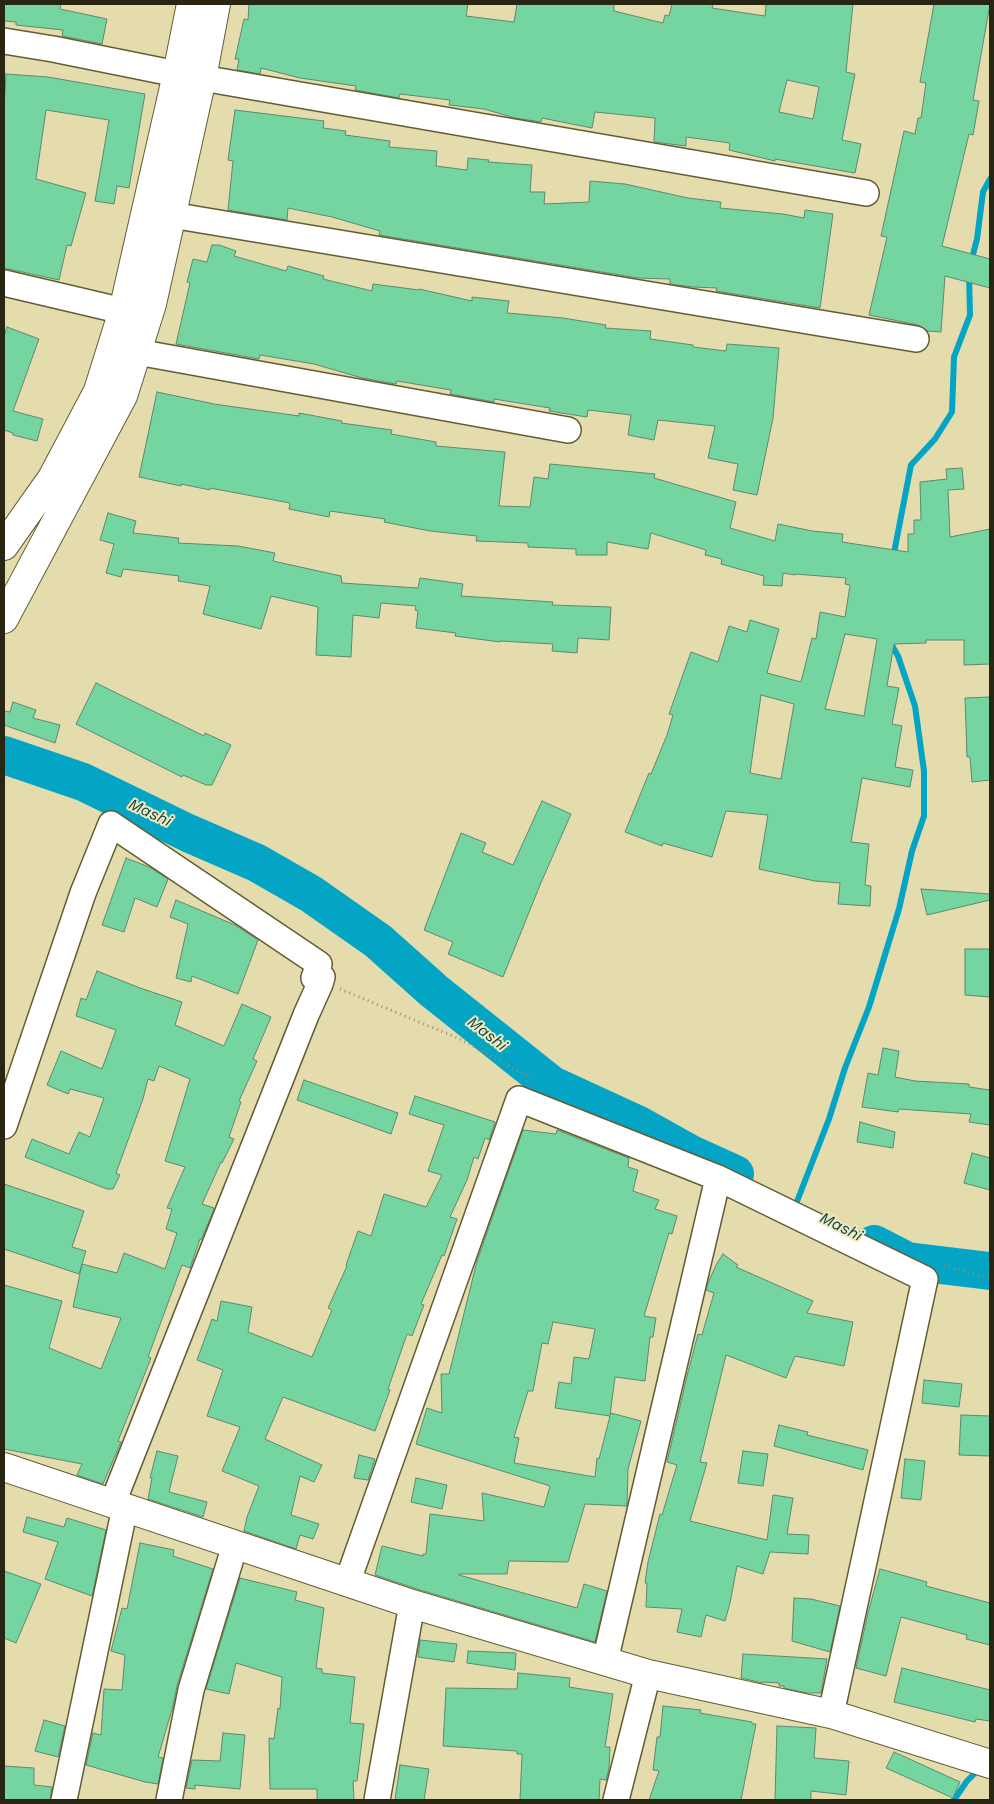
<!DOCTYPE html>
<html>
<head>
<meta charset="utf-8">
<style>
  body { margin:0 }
  #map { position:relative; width:994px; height:1804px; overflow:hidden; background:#e5dcae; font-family:"Work Sans",sans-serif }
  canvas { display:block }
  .frame { position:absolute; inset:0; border:5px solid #282513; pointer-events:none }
</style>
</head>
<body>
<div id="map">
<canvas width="994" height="1804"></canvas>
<div class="frame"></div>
</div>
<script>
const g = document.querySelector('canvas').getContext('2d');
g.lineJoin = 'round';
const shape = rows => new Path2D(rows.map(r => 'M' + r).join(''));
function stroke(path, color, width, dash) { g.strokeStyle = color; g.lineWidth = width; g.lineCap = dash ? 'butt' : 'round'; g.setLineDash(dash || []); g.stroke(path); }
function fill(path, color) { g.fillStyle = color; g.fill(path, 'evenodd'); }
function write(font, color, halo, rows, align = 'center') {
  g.font = font + ' "Work Sans",sans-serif'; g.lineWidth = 4; g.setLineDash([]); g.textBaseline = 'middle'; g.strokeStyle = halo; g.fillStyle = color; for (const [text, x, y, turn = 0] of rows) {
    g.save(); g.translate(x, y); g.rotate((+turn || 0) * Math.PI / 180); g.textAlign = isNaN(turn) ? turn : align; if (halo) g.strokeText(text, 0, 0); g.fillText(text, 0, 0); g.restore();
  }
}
const stream = shape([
  [971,262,977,239,983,192,990,179],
  [893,558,911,465,935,439,952,412,954,357,970,315,969,274],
  [796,1204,829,1119,845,1068,869,1007,899,909,912,851,924,816,924,771,915,706,898,656,890,642],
  [954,1800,967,1781,980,1768]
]);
const river = shape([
  [4,755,83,782,188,833,257,863,311,894,378,941,434,991,552,1085,639,1125,691,1154,735,1174],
  [874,1244,907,1261,990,1271]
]);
const building = shape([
  [4,4,61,4,60,9,107,19,102,44,62,36,63,30,16,25,16,22,4,21,4,4],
  [249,4,468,4,466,16,514,22,517,4,614,4,614,11,663,23,665,15,669,16,672,4,713,4,712,8,765,16,766,4,853,4,846,72,855,74,842,140,861,144,855,173,775,159,775,161,729,150,730,143,686,137,686,146,654,142,655,118,595,112,592,128,542,118,541,122,515,118,484,109,449,105,450,100,400,94,399,98,355,90,356,86,300,78,261,68,260,74,237,70,239,59,235,59,244,19,248,20,249,4],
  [787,80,819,87,813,119,779,112,787,80],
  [934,4,990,4,973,100,979,101,973,135,969,134,942,246,990,259,990,288,945,276,941,332,927,331,918,325,869,315,887,237,881,236,904,131,915,134,918,118,921,118,926,83,920,82,934,4],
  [6,74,48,77,145,94,129,188,117,186,114,204,95,201,109,120,46,110,36,179,86,193,71,246,67,245,59,280,4,268,4,107,6,74],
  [235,110,324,121,323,128,346,131,345,135,390,141,389,147,437,151,436,166,467,170,468,158,489,160,488,162,532,165,530,192,545,192,544,204,589,202,590,181,625,184,688,198,721,202,720,208,783,214,804,218,805,210,833,214,820,308,716,291,717,288,693,287,670,284,670,279,638,278,379,235,380,231,332,217,288,208,287,220,228,210,233,161,228,160,235,110],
  [212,245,219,245,236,251,234,256,286,271,288,266,324,276,323,279,372,291,373,284,419,290,419,289,472,301,472,297,509,301,507,313,563,318,606,325,605,328,651,331,650,339,693,345,693,347,726,351,727,344,779,348,773,418,757,495,733,490,738,464,708,458,715,426,658,420,654,440,628,435,631,415,588,410,587,417,549,411,550,408,494,399,494,402,450,394,451,390,397,381,396,384,362,378,314,364,260,355,259,359,242,356,176,344,190,283,187,282,193,259,207,262,212,245],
  [7,327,39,339,13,411,43,419,37,441,13,435,13,433,4,430,4,336,7,327],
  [157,392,214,404,299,416,299,413,342,421,341,423,392,430,391,434,436,442,436,446,505,452,499,506,530,507,534,477,548,479,550,464,655,474,654,478,736,502,730,528,775,541,778,524,812,531,843,534,842,542,908,552,908,534,914,534,914,520,921,520,920,482,947,479,946,469,962,468,964,489,948,490,950,537,990,529,990,664,964,665,964,640,926,640,926,643,894,644,887,686,899,688,892,724,902,726,895,767,913,770,910,787,862,778,851,842,869,844,865,885,871,886,870,906,838,904,840,883,815,881,759,869,768,815,726,811,712,857,663,843,662,846,625,832,649,773,651,774,667,735,673,715,669,714,691,652,718,662,729,626,747,632,750,620,779,629,767,673,801,682,812,638,816,639,820,612,845,617,850,585,845,584,846,578,795,574,795,575,783,573,782,586,763,585,764,576,721,564,722,559,705,555,706,550,651,533,648,549,607,542,607,555,576,555,576,549,528,547,528,543,476,541,477,536,430,531,384,522,385,519,330,511,329,517,289,509,290,503,210,488,210,490,181,484,181,486,139,477,157,392],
  [845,634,877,639,864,716,825,709,845,634],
  [761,695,794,704,781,779,750,773,761,695],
  [108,513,136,521,133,533,179,538,178,543,238,546,275,553,273,561,341,576,342,583,418,588,420,578,463,584,461,596,553,602,552,605,611,607,609,640,578,638,577,653,552,651,553,644,500,641,500,642,455,636,456,633,416,628,418,611,415,610,416,606,381,603,379,618,353,615,351,657,316,655,318,607,271,596,261,629,203,614,210,586,178,581,179,576,123,569,121,577,106,573,114,544,100,540,108,513],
  [96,683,204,736,205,733,231,745,212,785,206,785,183,775,182,777,76,724,96,683],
  [990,697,990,780,972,782,970,757,967,757,965,698,990,697],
  [13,702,36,710,33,718,60,725,55,743,4,725,4,711,10,712,13,702],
  [542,801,571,814,540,885,503,977,448,954,453,942,424,930,461,833,486,843,482,852,513,865,542,801],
  [126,858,149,867,168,879,157,907,135,898,124,932,102,925,126,858],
  [921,889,990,894,990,900,927,915,921,889],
  [176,900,235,925,258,940,238,994,192,976,191,982,176,978,188,924,170,917,176,900],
  [965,949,990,949,990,997,965,995,965,949],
  [97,971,140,988,182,1002,175,1025,224,1046,242,1004,271,1017,253,1059,257,1061,239,1101,241,1102,229,1137,234,1139,222,1163,221,1162,202,1204,214,1208,213,1212,201,1240,200,1239,190,1268,182,1265,148,1357,151,1358,118,1441,121,1442,103,1484,77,1475,82,1464,4,1449,4,1285,62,1301,49,1348,101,1369,121,1318,73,1307,82,1264,117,1273,124,1253,165,1269,177,1233,166,1229,172,1209,167,1208,185,1167,165,1161,190,1079,159,1066,154,1081,148,1079,143,1099,116,1173,120,1175,113,1189,107,1189,25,1157,32,1139,69,1154,79,1132,90,1137,104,1098,70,1089,68,1094,47,1085,61,1051,102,1069,116,1030,76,1016,81,998,86,1000,97,971],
  [883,1048,899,1051,895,1077,915,1081,969,1084,969,1087,990,1090,990,1125,969,1122,971,1114,899,1109,898,1112,862,1107,868,1073,878,1075,883,1048],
  [304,1080,398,1113,391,1134,297,1100,304,1080],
  [415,1096,495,1122,489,1140,485,1138,478,1159,474,1157,467,1180,450,1217,457,1219,444,1256,442,1255,421,1304,424,1305,412,1336,407,1334,388,1389,390,1390,375,1431,283,1397,265,1439,322,1465,314,1482,300,1476,291,1515,319,1524,313,1539,300,1535,296,1549,244,1531,247,1517,259,1486,222,1471,240,1427,207,1416,223,1370,197,1360,212,1319,217,1321,221,1301,252,1307,248,1332,312,1357,332,1310,328,1308,347,1266,346,1265,358,1231,371,1236,384,1194,426,1207,442,1175,428,1171,444,1125,409,1114,415,1096],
  [860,1122,895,1132,893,1148,857,1142,860,1122],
  [523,1130,556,1134,557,1130,629,1158,628,1167,638,1170,633,1191,659,1200,655,1209,677,1216,672,1234,669,1233,644,1316,656,1318,653,1337,650,1337,645,1381,615,1377,610,1415,611,1413,641,1421,628,1469,627,1506,585,1504,568,1562,509,1561,507,1574,459,1574,459,1575,577,1608,584,1584,607,1591,595,1642,417,1589,375,1575,382,1546,423,1556,423,1554,426,1554,430,1514,484,1521,482,1493,544,1507,550,1486,416,1444,427,1408,442,1413,441,1374,449,1374,477,1261,523,1130],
  [553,1322,595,1329,589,1359,574,1357,571,1384,559,1382,555,1408,610,1416,599,1459,597,1458,595,1477,514,1463,519,1438,514,1437,528,1391,533,1391,542,1343,548,1344,553,1322],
  [972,1153,990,1158,990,1190,964,1183,972,1153],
  [4,1184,84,1211,72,1247,86,1251,79,1274,4,1249,4,1184],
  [723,1254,738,1265,736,1267,813,1301,807,1313,853,1322,844,1366,795,1356,786,1378,726,1355,700,1462,707,1463,690,1521,767,1540,773,1495,793,1498,787,1534,809,1535,808,1554,770,1552,763,1574,737,1566,730,1603,725,1621,706,1615,701,1637,677,1632,682,1609,646,1607,647,1583,645,1583,648,1562,660,1514,662,1515,677,1465,667,1462,687,1376,698,1334,702,1335,714,1293,706,1290,708,1283,716,1265,723,1254],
  [924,1380,962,1384,959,1407,922,1403,924,1380],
  [961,1415,990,1416,990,1456,959,1455,961,1415],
  [779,1425,808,1432,807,1435,868,1450,863,1470,774,1446,779,1425],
  [157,1451,178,1456,169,1492,207,1502,203,1517,148,1499,152,1478,150,1478,157,1451],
  [743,1451,768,1454,763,1486,738,1483,743,1451],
  [359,1455,375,1459,368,1480,354,1478,359,1455],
  [905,1459,925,1461,921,1500,901,1498,905,1459],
  [416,1478,447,1485,442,1509,411,1502,416,1478],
  [27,1517,64,1527,67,1518,106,1530,92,1596,45,1579,58,1542,23,1532,27,1517],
  [140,1543,174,1550,173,1556,213,1569,177,1686,173,1706,158,1757,163,1758,158,1784,145,1782,86,1765,93,1733,101,1735,104,1689,122,1690,125,1655,111,1651,122,1608,127,1609,140,1543],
  [880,1569,927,1582,926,1586,990,1603,990,1645,966,1639,967,1635,901,1617,886,1676,856,1668,868,1613,880,1569],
  [4,1571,41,1584,16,1643,4,1638,4,1571],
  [240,1578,297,1592,295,1600,324,1608,316,1668,322,1669,322,1673,355,1677,350,1723,364,1724,357,1781,353,1781,354,1800,317,1800,317,1789,270,1789,269,1738,274,1739,278,1708,280,1709,282,1677,236,1663,229,1694,206,1689,240,1578],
  [794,1598,811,1599,840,1606,830,1652,792,1641,794,1598],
  [420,1640,457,1644,454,1662,418,1657,420,1640],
  [468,1651,516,1653,515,1670,467,1663,468,1651],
  [743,1654,827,1659,821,1693,807,1693,784,1688,784,1686,779,1686,779,1683,763,1682,763,1683,741,1678,743,1654],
  [902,1668,990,1690,990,1721,976,1719,975,1722,894,1702,902,1668],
  [518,1673,570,1678,569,1687,613,1694,605,1747,610,1747,609,1769,606,1780,600,1779,599,1800,520,1800,522,1754,517,1754,517,1751,443,1746,446,1688,517,1689,518,1673],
  [663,1706,701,1710,700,1713,752,1722,752,1724,756,1724,741,1800,649,1800,659,1771,653,1770,657,1737,660,1737,663,1706],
  [44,1720,65,1726,58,1757,35,1751,44,1720],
  [777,1726,816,1728,814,1758,849,1761,846,1795,811,1791,811,1800,775,1800,777,1726],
  [223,1733,245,1735,240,1789,195,1785,195,1789,186,1788,192,1760,220,1761,223,1733],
  [894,1752,960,1782,953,1798,886,1768,894,1752],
  [400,1765,429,1769,424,1800,395,1800,400,1765],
  [4,1766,34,1768,34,1785,52,1787,50,1800,4,1800,4,1766]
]);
const path = shape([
  [340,989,460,1039,531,1078],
  [944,1266,990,1278]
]);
const street = shape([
  [4,41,53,49,177,74],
  [202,78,866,193],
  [171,215,916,339],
  [4,283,123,311],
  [137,352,568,430],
  [4,1126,83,893,111,824,319,964,314,978,322,977,320,984,306,1015,113,1502],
  [347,1583,519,1099,718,1178,925,1279,831,1714],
  [605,1661,718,1178],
  [64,1800,125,1507],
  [169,1800,191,1690,235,1545],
  [377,1800,412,1604],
  [616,1800,648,1674]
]);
const secondary = shape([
  [4,546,52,478,98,391,123,311,177,74,191,4],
  [4,619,123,396,152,304,202,78,216,4],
  [4,1467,412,1604,648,1674,831,1714,990,1764]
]);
const waterNames = [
  ["Mashi",150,813,25],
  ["Mashi",487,1034,38],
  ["Mashi",841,1227,27]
];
stroke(stream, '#03a4c4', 6);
stroke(river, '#03a4c4', 38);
fill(building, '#74d5a1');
stroke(building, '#5d8870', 1);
stroke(street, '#645d33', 28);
stroke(secondary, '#645d33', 30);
stroke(path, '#958e6c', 3, [1, 4]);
stroke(street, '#fff', 25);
stroke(secondary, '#fff', 28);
write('italic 16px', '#013d4b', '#f2e9bb', waterNames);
</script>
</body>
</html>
